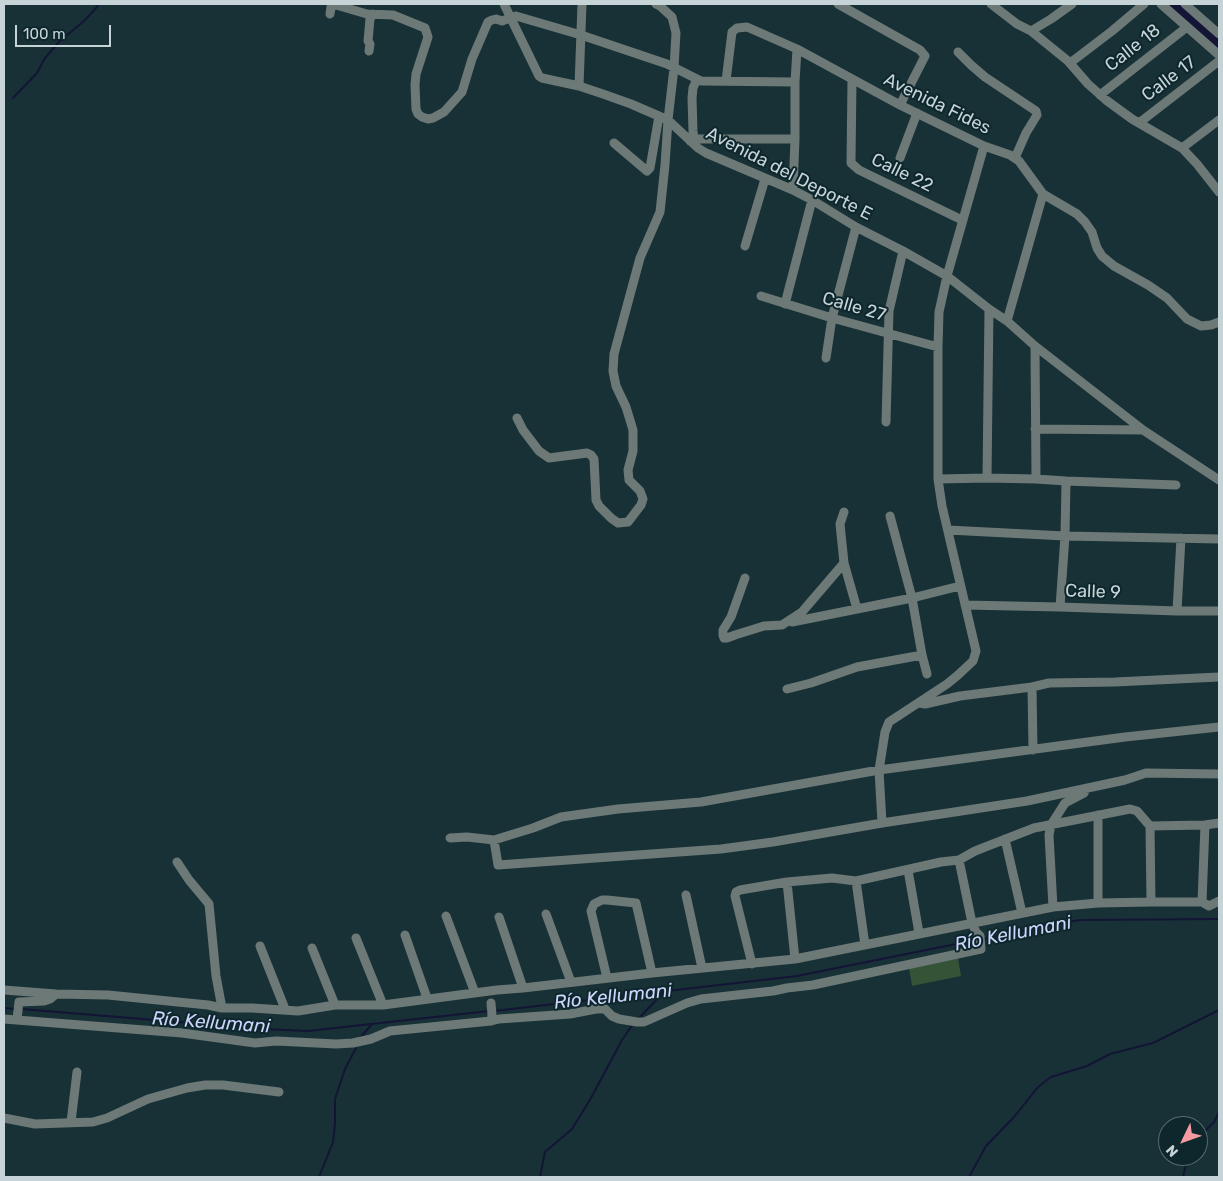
<!DOCTYPE html>
<html>
<head>
<meta charset="utf-8">
<style>
  body { margin:0 }
  #map { position:relative; width:1223px; height:1181px; overflow:hidden; background:#173136; font-family:Rubik,sans-serif }
  canvas { display:block }
  .frame { position:absolute; inset:0; border:5px solid #c6d4d7; pointer-events:none }
  .north { position:absolute; left:1158px; top:1116px; width:50px; height:50px; box-sizing:border-box; background:#0d272c; border:1px solid #576c70; border-radius:50%; rotate:228deg; font-size:14px; font-weight:700; line-height:20px; text-align:center; color:#c6d4d7 }
  .north::after { content:''; display:block; margin:auto; width:18px; height:22px; background:#f49aa0; clip-path:polygon(50% 0,100% 100%,50% 72%,0 100%) }
  .scale { position:absolute; left:15px; top:25px; width:96px; height:22px; box-sizing:border-box; border:2px solid #c6d4d7; border-top:0; padding-left:6px; font-size:15px; line-height:18px; white-space:nowrap; color:#c6d4d7; -webkit-text-stroke:4px #0d272c; paint-order:stroke }
</style>
</head>
<body>
<div id="map">
<canvas width="1223" height="1181"></canvas>
<div class="frame"></div>
<div class="north">N</div>
<div class="scale">100 m</div>
</div>
<script>
const g = document.querySelector('canvas').getContext('2d');
g.lineJoin = 'round';
function fill(path, color) { g.fillStyle = color; g.fill(path, 'evenodd'); }
const shape = rows => new Path2D(rows.map(r => 'M' + r).join(''));
function stroke(path, color, width, dash) { g.strokeStyle = color; g.lineWidth = width; g.lineCap = dash ? 'butt' : 'round'; g.setLineDash(dash || []); g.stroke(path); }
function write(font, color, halo, rows, align = 'center') {
  g.font = font + ' Rubik,sans-serif'; g.lineWidth = 4; g.setLineDash([]); g.textBaseline = 'middle'; g.strokeStyle = halo; g.fillStyle = color; for (const [text, x, y, turn = 0] of rows) {
    g.save(); g.translate(x, y); g.rotate((+turn || 0) * Math.PI / 180); g.textAlign = isNaN(turn) ? turn : align; if (halo) g.strokeText(text, 0, 0); g.fillText(text, 0, 0); g.restore();
  }
}
const green = shape([
  [958,958,961,976,912,986,909,968]
]);
const stream = shape([
  [13,98,37,73,45,58,59,42,84,21,97,7,98,4],
  [983,939,1061,923,1080,920,1219,919],
  [4,1008,16,1009],
  [21,1009,264,1029,308,1031,489,1011],
  [494,1011,797,976,976,940],
  [638,1019,664,992],
  [360,1038,372,1024],
  [1198,1138,1214,1122,1219,1112],
  [319,1177,333,1142,335,1124,335,1099,345,1069,356,1048],
  [540,1177,545,1152,572,1129,591,1098,622,1040,633,1024],
  [969,1177,986,1146,1014,1117,1038,1087,1051,1077,1087,1066,1110,1054,1153,1043,1219,1010],
  [1183,1177,1188,1156]
]);
const river = shape([
  [1173,4,1219,45]
]);
const minor = shape([
  [504,4,539,76,542,78,579,86,603,94,631,104,668,120,698,148,706,153,793,190,812,200,856,227,903,251,947,276,989,309,1007,321,1035,346,1143,430,1219,480],
  [838,4,920,50,925,56,900,105],
  [991,4,1017,24,1031,31,1068,61,1088,84,1106,100,1132,119,1182,148,1197,164,1219,192],
  [1161,4,1219,55],
  [1185,4,1219,34],
  [330,14,331,7,336,5,367,14,393,15,425,28,428,37,416,74,415,85,416,109,418,114,422,117,428,119,433,118,444,112,462,92,472,59,488,22,492,20,496,19,502,21,516,16,581,35,667,64,701,81,795,82],
  [1031,31,1051,19,1072,4],
  [369,51,370,44,368,41,370,19,373,14],
  [958,52,971,65,985,77,1036,111,1037,115,1026,133,1015,158],
  [1070,63,1112,31,1144,4],
  [852,80,851,163,859,170,962,220],
  [726,81,732,32,737,28,747,27,797,49,900,105,984,146,1010,155,1019,161,1043,194,1007,321],
  [579,86,582,4],
  [1100,95,1187,27],
  [1139,123,1219,61],
  [694,139,693,131,692,98,693,88,697,79],
  [690,141,694,139,795,139],
  [614,143,647,171,650,168,659,116],
  [1182,148,1219,120],
  [900,158,917,113],
  [793,190,795,139,795,82,797,49],
  [1043,194,1077,214,1085,222,1092,232,1097,248,1102,256,1114,266,1148,285,1167,298,1187,319,1201,326,1211,325,1219,322],
  [745,246,765,179],
  [761,296,832,318,938,347],
  [785,304,812,200],
  [1035,346,1036,479],
  [826,358,832,318,856,227],
  [517,418,523,430,539,451,549,458,587,453,591,455,594,459,596,500,599,506,611,518,618,523,628,522,641,505,643,499,640,491,629,480,628,470,633,451,633,430,626,407,616,386,613,371,614,354,640,258,660,212,665,165,668,120,674,68,676,33,672,17,660,6,656,4],
  [886,422,889,311,903,251],
  [1035,429,1143,430],
  [987,478,989,309],
  [938,479,987,478,1036,479,1066,481,1176,485],
  [890,516,912,598,922,655,927,674],
  [948,530,1065,536,1219,539],
  [844,563,857,609],
  [745,578,731,617,723,630,723,635,724,638,727,638,735,635,764,626,782,625,802,612,844,563,840,524,844,512],
  [965,605,1060,607,1177,611,1219,611],
  [1060,607,1065,536,1066,481],
  [1177,611,1181,538],
  [792,622,912,598,960,586],
  [1032,687,1033,750],
  [787,689,811,683,857,667,922,655],
  [919,703,925,704,960,696,1032,687,1049,683,1115,682,1219,677],
  [882,823,879,770,885,732,889,722,947,684,958,675,973,661,976,651,942,506,938,479,938,347,939,312,947,276,984,146],
  [1150,826,1151,902],
  [450,838,467,837,494,840,533,828,561,817,618,809,701,802,879,770,1125,737,1219,727],
  [1005,839,1022,913],
  [494,840,498,865,721,849,773,842,882,823,1027,801,1125,780,1146,773,1219,774],
  [177,862,189,880,209,904,216,976,222,1008],
  [908,870,919,933],
  [856,881,865,945],
  [787,882,795,959],
  [686,895,702,968],
  [1202,902,1205,825],
  [1098,903,1098,815],
  [1053,907,1049,835,1051,825,1065,803,1084,793,1087,788],
  [546,914,571,982],
  [446,916,475,993],
  [499,917,523,988],
  [405,935,427,998],
  [356,938,383,1005],
  [260,946,285,1009],
  [312,948,335,1005],
  [752,964,735,896,736,892,740,890,787,882,832,878,856,881,941,862,959,860,975,851,1034,828,1130,809,1137,811,1150,826,1205,825,1219,823],
  [607,978,591,911,594,904,602,900,607,900,636,903,652,973],
  [4,990,56,994,108,995,208,1005,222,1008,252,1008,298,1011,335,1005,383,1005,497,990,523,988,652,973,795,959,1053,907,1098,903,1151,902,1202,902,1209,906,1219,901],
  [491,1003,492,1015,491,1021],
  [4,1019,182,1033,255,1043,276,1041,336,1044,353,1043,371,1039,390,1031,491,1021,499,1019,570,1014,596,1009,605,1009,612,1016,619,1019,637,1022,644,1022,687,1003,701,999,773,991,787,988,813,985,981,949,980,936,976,932,972,923,959,860],
  [17,1019,19,1002,44,1001,50,999,56,994],
  [4,1118,35,1124,93,1122,107,1118,148,1099,187,1088,205,1085,223,1085,279,1092],
  [71,1122,77,1072]
]);
const streetNames = [
  ["Calle 18",1133,48,-38],
  ["Calle 17",1169,79,-37],
  ["Avenida Fides",937,104,26],
  ["Calle 22",902,173,26],
  ["Avenida del Deporte E",789,174,27],
  ["Calle 27",854,307,16],
  ["Calle 9",1093,592,2]
];
const waterNames = [
  ["Río Kellumani",1013,934,-11],
  ["Río Kellumani",613,997,-6],
  ["Río Kellumani",211,1023,4]
];
fill(green, '#345337');
stroke(stream, '#141536', 2);
stroke(river, '#141536', 11);
stroke(minor, '#6d7976', 9);
write('18px', '#c6d4d7', '#0d272c', streetNames);
write('italic 19px', '#ced5fc', '#0d272c', waterNames);
</script>
</body>
</html>
